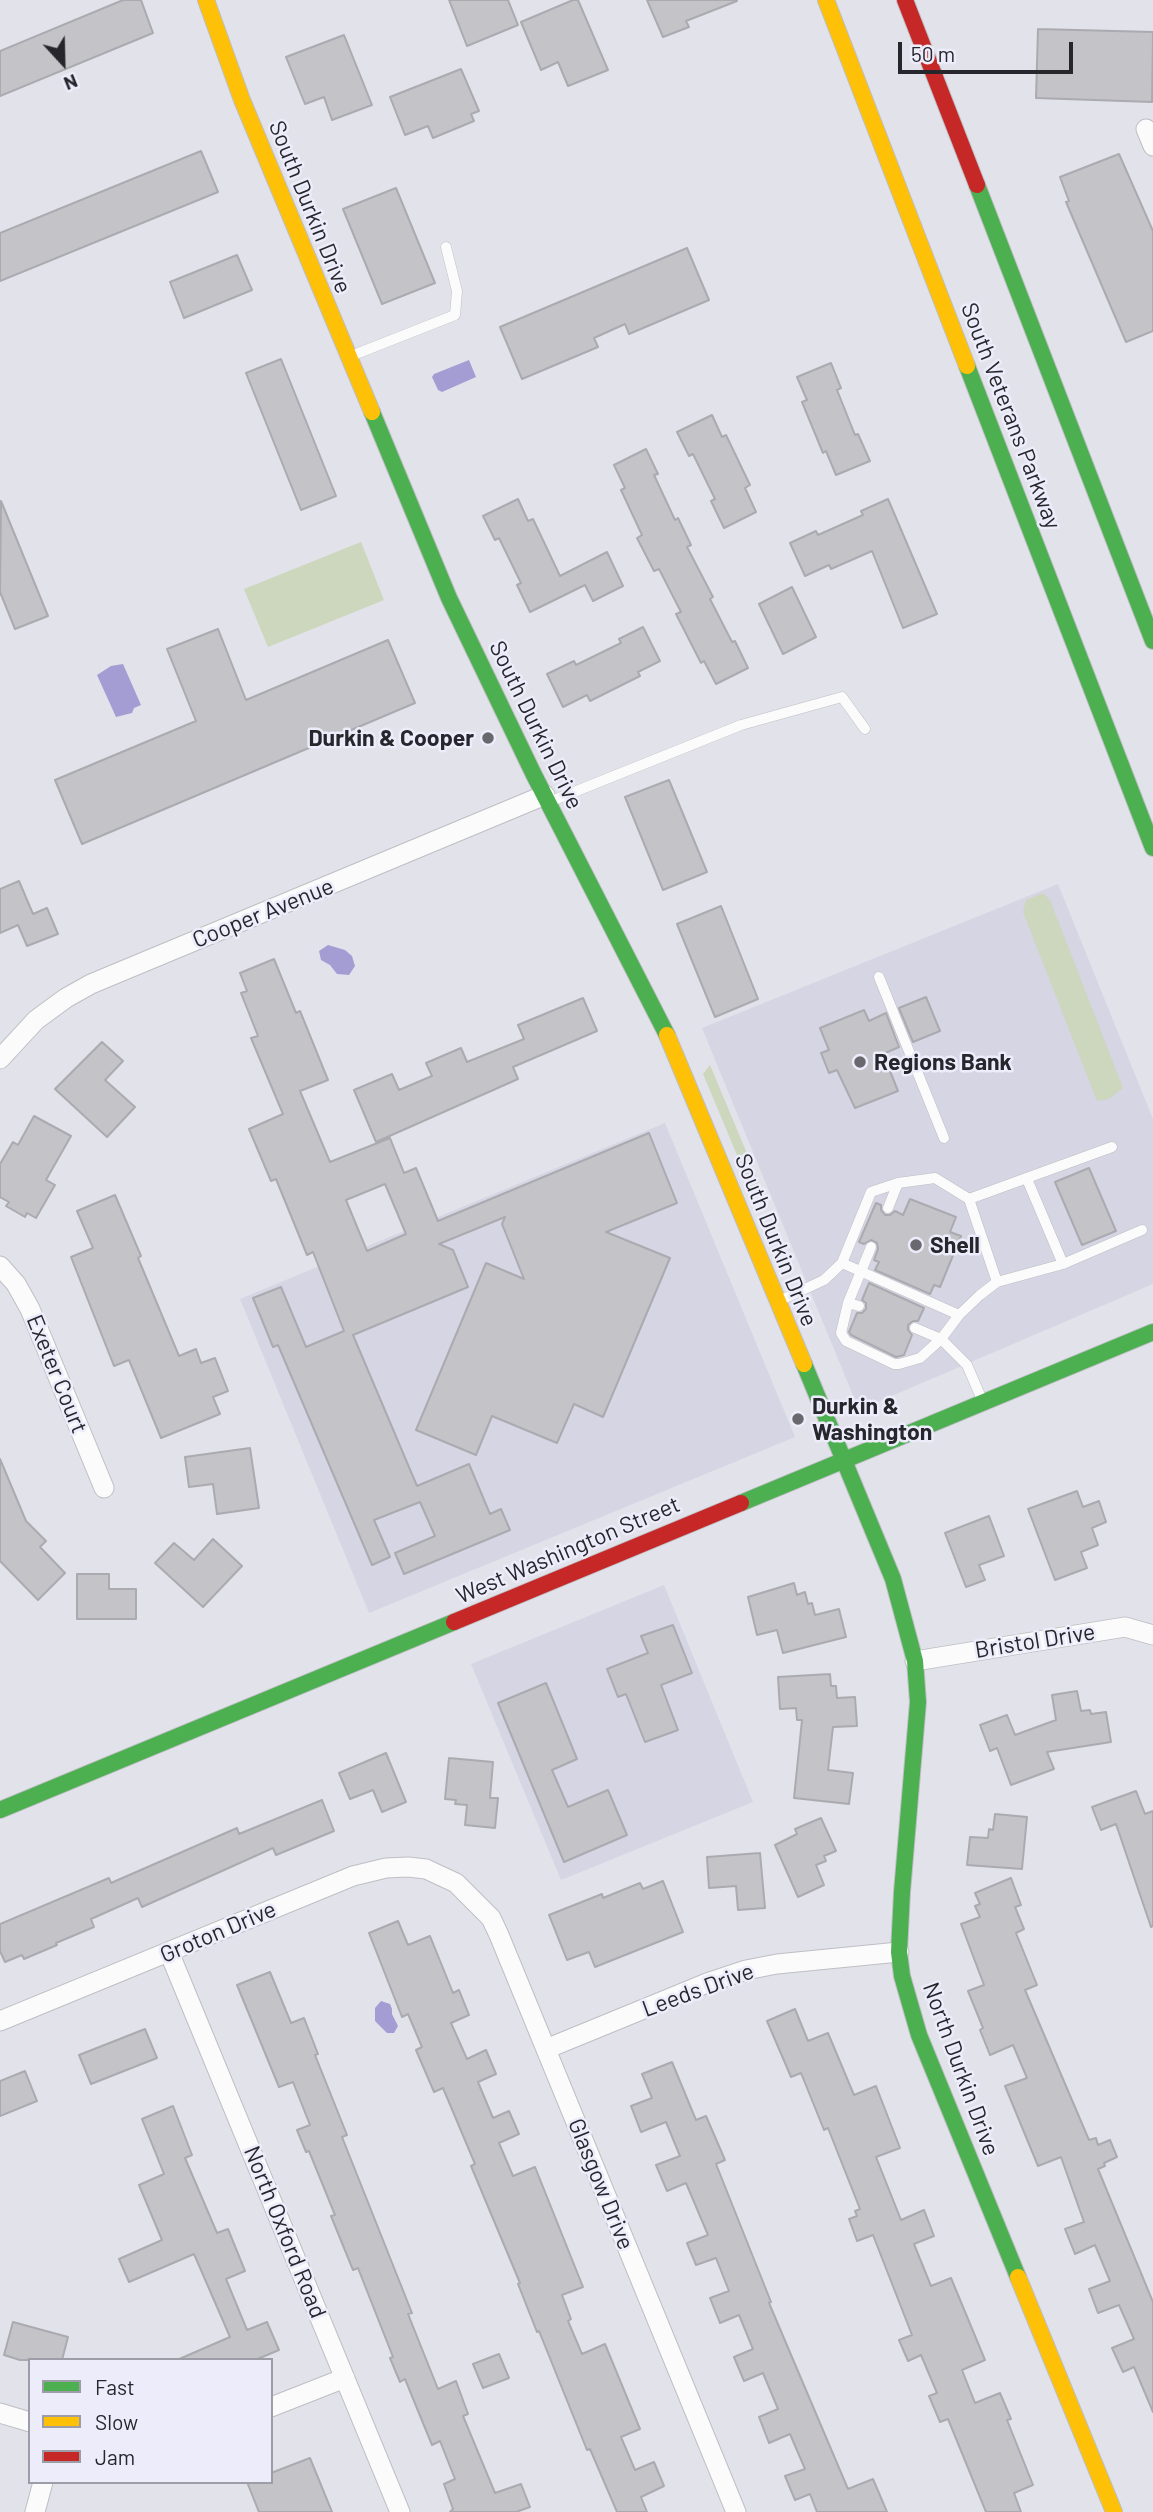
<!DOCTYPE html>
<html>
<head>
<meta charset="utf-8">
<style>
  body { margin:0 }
  #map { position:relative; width:1153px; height:2512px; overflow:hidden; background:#e2e2ea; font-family:Barlow,sans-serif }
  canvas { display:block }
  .legend { position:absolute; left:28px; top:2358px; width:245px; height:126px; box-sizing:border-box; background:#ececfb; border:2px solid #9d9da8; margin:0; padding:9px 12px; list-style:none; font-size:21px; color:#27262c }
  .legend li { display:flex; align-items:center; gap:14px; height:35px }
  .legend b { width:35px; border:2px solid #9d9da8 }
  .north { position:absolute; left:28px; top:28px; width:70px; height:70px; -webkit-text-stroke:5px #ececfb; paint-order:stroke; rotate:158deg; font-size:19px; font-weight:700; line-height:28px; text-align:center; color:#27262c }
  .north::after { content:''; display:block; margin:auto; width:24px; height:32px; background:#27262c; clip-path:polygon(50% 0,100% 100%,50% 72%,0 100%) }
  .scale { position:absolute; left:898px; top:42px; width:175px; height:32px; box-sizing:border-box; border:4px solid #27262c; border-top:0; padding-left:9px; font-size:21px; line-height:24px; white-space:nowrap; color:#27262c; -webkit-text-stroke:5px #ececfb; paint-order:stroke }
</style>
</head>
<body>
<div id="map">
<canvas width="1153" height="2512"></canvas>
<ul class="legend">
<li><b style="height:9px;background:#4caf50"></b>Fast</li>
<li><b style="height:9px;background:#ffc107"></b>Slow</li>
<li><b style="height:9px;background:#c62828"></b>Jam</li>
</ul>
<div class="north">N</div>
<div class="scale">50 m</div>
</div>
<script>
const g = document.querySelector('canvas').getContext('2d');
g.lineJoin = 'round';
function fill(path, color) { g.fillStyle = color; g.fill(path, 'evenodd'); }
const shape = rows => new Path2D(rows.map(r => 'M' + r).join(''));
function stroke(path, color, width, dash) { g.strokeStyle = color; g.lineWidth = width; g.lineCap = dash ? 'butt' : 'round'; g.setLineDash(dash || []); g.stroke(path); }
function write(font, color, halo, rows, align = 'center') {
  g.font = font + ' Barlow,sans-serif'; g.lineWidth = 5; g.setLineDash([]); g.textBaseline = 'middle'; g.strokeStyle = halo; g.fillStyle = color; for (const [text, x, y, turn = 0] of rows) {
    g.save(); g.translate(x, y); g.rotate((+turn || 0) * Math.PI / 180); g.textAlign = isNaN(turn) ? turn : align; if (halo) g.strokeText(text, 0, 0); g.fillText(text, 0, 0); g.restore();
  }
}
const built = shape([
  [1058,884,1153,1119,1153,1284,859,1410,702,1028],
  [665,1123,795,1437,369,1613,240,1299],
  [664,1585,753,1802,561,1880,471,1664]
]);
const green = shape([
  [361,542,384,600,268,647,244,589],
  [1043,893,1050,900,1123,1088,1109,1099,1097,1101,1023,912,1026,900],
  [710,1065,764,1194,752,1191,703,1074]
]);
const water = shape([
  [469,360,476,377,442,392,438,390,432,377,434,374],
  [123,664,141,705,134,708,132,713,116,717,97,675,111,666],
  [328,945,345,950,352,956,355,966,349,975,337,974,330,965,321,960,319,951],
  [381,2001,390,2004,392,2009,392,2014,398,2026,394,2033,387,2033,375,2021,375,2008]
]);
const building = shape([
  [123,0,141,0,153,33,0,96,0,51,123,0],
  [449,0,508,0,518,25,467,46,449,0],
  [573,0,578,0,608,70,568,86,558,62,541,70,521,22,573,0],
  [647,0,736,0,737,1,686,21,689,27,663,37,647,0],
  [1038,29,1153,32,1152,102,1036,98,1038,29],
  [344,35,372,105,332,120,324,97,305,104,286,57,344,35],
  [461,69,479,111,471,114,474,121,433,138,428,126,405,135,390,97,461,69],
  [201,151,218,192,0,281,0,233,201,151],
  [1119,154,1153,231,1153,331,1126,342,1066,202,1069,201,1060,177,1119,154],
  [396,188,435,283,382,304,343,209,396,188],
  [687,248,709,300,629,334,625,324,594,338,598,347,522,379,500,327,687,248],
  [237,255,252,290,184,318,170,282,237,255],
  [281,359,336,496,301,510,246,373,281,359],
  [831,363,841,388,837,390,855,435,858,434,870,461,836,475,826,451,823,453,802,402,807,400,797,377,831,363],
  [712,415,722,437,726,435,750,485,745,488,756,512,724,528,711,501,715,499,693,454,689,456,677,432,712,415],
  [646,449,658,474,654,475,675,520,678,518,691,545,687,547,713,597,710,599,732,642,735,641,748,668,716,684,704,661,701,663,676,614,681,612,659,569,654,571,637,538,642,535,621,490,625,488,614,465,646,449],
  [518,499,528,521,533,519,560,576,607,552,623,586,593,601,585,585,530,612,517,585,521,583,499,538,495,540,483,516,518,499],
  [888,499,937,614,903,628,872,551,831,569,829,565,805,576,790,543,816,531,818,535,863,515,861,511,888,499],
  [1,501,48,616,15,629,0,592,1,501],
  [792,587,816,637,783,654,759,604,792,587],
  [643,627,660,661,638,672,640,676,590,701,587,695,563,707,547,674,574,661,576,665,621,643,619,639,643,627],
  [218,629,246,700,388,640,415,703,82,844,55,780,196,721,167,649,218,629],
  [669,780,707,872,663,890,625,797,669,780],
  [19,881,33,914,47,908,58,934,27,946,18,925,0,933,0,889,19,881],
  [721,906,758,999,715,1017,677,924,721,906],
  [274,959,296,1013,300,1011,328,1080,300,1091,330,1162,390,1138,404,1173,416,1168,438,1221,649,1133,677,1203,606,1232,670,1258,603,1417,574,1404,557,1443,492,1416,476,1455,416,1430,486,1263,524,1279,502,1224,505,1217,439,1244,453,1250,468,1287,353,1335,417,1486,469,1464,490,1514,501,1509,510,1530,404,1574,395,1553,435,1536,420,1502,374,1520,390,1557,372,1565,278,1345,273,1347,253,1298,281,1287,306,1347,344,1331,313,1252,307,1255,276,1179,271,1181,249,1129,283,1114,251,1038,258,1036,241,993,247,991,240,973,274,959],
  [385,1184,406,1234,367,1251,346,1200,385,1184],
  [926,997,940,1031,913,1042,899,1008,926,997],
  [583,998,597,1031,513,1067,518,1079,376,1142,354,1090,392,1074,399,1090,432,1076,426,1063,461,1048,467,1062,524,1039,518,1025,583,998],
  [864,1010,869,1021,886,1013,899,1047,883,1054,898,1091,855,1108,837,1070,829,1073,821,1053,829,1050,820,1028,864,1010],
  [102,1042,123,1061,105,1080,135,1107,107,1137,55,1089,102,1042],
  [34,1116,71,1136,46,1180,55,1185,36,1218,27,1213,25,1217,6,1206,9,1202,0,1197,0,1164,13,1142,18,1145,34,1116],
  [1089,1168,1116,1231,1082,1245,1055,1182,1089,1168],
  [115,1195,141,1256,138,1258,179,1356,196,1349,201,1363,215,1358,228,1391,213,1397,220,1414,161,1438,129,1360,114,1366,71,1257,93,1248,77,1211,115,1195],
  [910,1199,956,1217,950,1232,961,1236,940,1287,934,1285,930,1294,875,1270,879,1262,874,1260,878,1249,877,1243,871,1240,864,1244,859,1242,876,1203,881,1205,881,1210,885,1215,890,1215,895,1211,903,1215,910,1199],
  [869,1283,924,1308,918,1321,913,1321,908,1325,908,1330,912,1335,904,1355,896,1357,851,1335,849,1332,857,1313,862,1313,866,1309,866,1303,862,1300,869,1283],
  [250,1448,259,1508,217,1514,213,1484,189,1487,185,1457,250,1448],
  [0,1459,26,1521,46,1541,40,1547,65,1573,38,1600,0,1561,0,1459],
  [1077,1491,1083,1507,1099,1501,1106,1522,1092,1528,1098,1545,1081,1552,1087,1568,1055,1580,1028,1509,1077,1491],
  [989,1516,1004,1556,979,1565,985,1580,966,1587,945,1533,989,1516],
  [213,1539,242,1566,203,1607,155,1563,174,1543,194,1560,213,1539],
  [77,1574,109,1574,109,1589,136,1589,136,1619,77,1619,77,1574],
  [794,1583,797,1595,805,1592,808,1604,812,1603,815,1615,839,1609,846,1637,783,1653,777,1630,757,1635,748,1597,794,1583],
  [673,1625,692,1673,661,1685,678,1730,645,1742,626,1694,618,1697,607,1669,648,1653,641,1636,673,1625],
  [830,1674,831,1686,836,1686,837,1698,855,1697,857,1726,833,1727,828,1770,853,1773,849,1804,794,1798,802,1720,797,1720,796,1708,780,1709,778,1677,830,1674],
  [546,1683,577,1759,552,1770,568,1807,608,1790,627,1835,564,1862,498,1703,546,1683],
  [1077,1691,1081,1711,1090,1710,1091,1714,1106,1712,1111,1742,1047,1752,1054,1769,1011,1785,997,1748,990,1751,980,1725,1007,1715,1015,1735,1056,1720,1052,1695,1077,1691],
  [386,1753,406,1802,382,1812,373,1790,350,1799,339,1773,386,1753],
  [449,1758,493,1762,490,1798,498,1798,495,1828,465,1825,467,1805,455,1804,456,1800,445,1799,449,1758],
  [1136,1791,1145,1814,1153,1811,1153,1926,1151,1927,1116,1824,1101,1830,1092,1807,1136,1791],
  [322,1800,334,1831,276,1855,273,1848,142,1907,138,1898,91,1919,94,1927,56,1943,57,1945,24,1959,22,1955,5,1962,0,1951,0,1924,109,1878,111,1883,237,1828,239,1834,322,1800],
  [995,1814,1027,1817,1022,1869,967,1865,970,1837,988,1838,989,1829,993,1830,995,1814],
  [821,1818,836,1851,824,1856,826,1861,816,1865,824,1885,798,1897,775,1845,797,1834,795,1829,821,1818],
  [760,1853,765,1908,738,1910,736,1886,709,1888,707,1857,760,1853],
  [1011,1878,1021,1905,1015,1907,1024,1929,1016,1933,1037,1985,1025,1990,1089,2140,1096,2138,1098,2145,1110,2140,1117,2157,1104,2163,1105,2166,1098,2169,1153,2302,1153,2412,1134,2367,1123,2372,1112,2348,1134,2339,1119,2305,1098,2313,1089,2289,1110,2281,1095,2245,1075,2254,1065,2229,1084,2222,1061,2157,1038,2166,1005,2086,1027,2078,1013,2045,990,2055,980,2030,983,2028,968,1991,984,1985,961,1924,980,1917,975,1906,980,1904,975,1893,1011,1878],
  [663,1881,683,1932,595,1967,589,1952,567,1960,549,1915,602,1894,603,1898,640,1883,643,1889,663,1881],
  [398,1921,408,1945,430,1936,453,1993,459,1990,469,2015,451,2023,467,2059,486,2050,496,2074,478,2082,493,2118,509,2111,519,2134,499,2143,513,2176,535,2167,583,2287,562,2295,571,2319,568,2321,582,2354,605,2344,640,2429,621,2437,635,2470,654,2462,664,2486,641,2497,647,2512,617,2512,590,2449,587,2450,539,2331,537,2332,518,2284,520,2283,471,2166,475,2164,443,2088,434,2092,416,2050,422,2047,408,2014,402,2017,369,1933,398,1921],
  [270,1972,291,2023,304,2018,318,2054,315,2055,347,2135,342,2137,412,2313,408,2314,438,2389,456,2381,468,2414,463,2416,495,2493,521,2484,530,2507,516,2512,450,2512,453,2509,444,2484,455,2479,440,2441,432,2445,405,2379,400,2382,390,2358,393,2357,358,2268,353,2270,331,2216,335,2215,309,2151,306,2152,297,2130,310,2125,293,2082,279,2087,237,1985,270,1972],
  [795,2009,808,2041,828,2033,854,2095,876,2086,900,2148,876,2157,901,2220,924,2210,934,2236,914,2244,931,2286,951,2278,985,2360,962,2370,975,2403,1000,2393,1011,2419,1007,2420,1033,2485,1014,2493,1021,2512,986,2512,948,2419,940,2422,929,2396,937,2393,921,2355,908,2361,899,2340,912,2335,873,2235,857,2241,849,2219,857,2216,855,2211,860,2209,828,2128,824,2130,801,2073,791,2077,767,2021,795,2009],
  [145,2029,157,2058,91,2084,79,2055,145,2029],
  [672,2062,696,2120,706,2116,725,2160,716,2164,771,2302,769,2303,848,2489,873,2479,887,2512,817,2512,810,2494,795,2500,785,2476,805,2469,790,2434,769,2443,759,2417,778,2409,763,2373,744,2381,734,2357,753,2349,739,2315,720,2323,710,2298,729,2291,716,2258,696,2265,687,2243,708,2235,686,2183,667,2191,656,2165,680,2156,666,2122,641,2132,631,2106,652,2098,642,2074,672,2062],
  [25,2071,37,2101,0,2116,0,2081,25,2071],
  [173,2106,192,2155,185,2158,217,2233,228,2229,245,2271,226,2279,247,2330,267,2322,279,2350,255,2360,177,2360,230,2337,194,2254,129,2282,119,2259,162,2240,139,2185,164,2174,142,2119,173,2106],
  [13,2322,68,2337,62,2360,20,2360,4,2355,13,2322],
  [499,2354,509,2378,483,2388,473,2364,499,2354],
  [310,2458,332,2512,259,2512,247,2482,271,2482,271,2473,310,2458]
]);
const lane = shape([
  [351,356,455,315,457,291,446,247],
  [549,802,741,725,842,697,865,729],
  [879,977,944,1138],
  [1027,1179,1063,1264],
  [969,1199,1112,1147],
  [888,1208,898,1183],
  [871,1247,848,1303,841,1333,846,1341,894,1364,899,1364,920,1358,941,1339,915,1328],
  [842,1263,959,1315],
  [997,1282,1063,1264,1142,1230],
  [781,1300,824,1280,842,1263,871,1192,898,1183,935,1178,969,1199,997,1282,980,1295,959,1315,941,1339,967,1365,983,1402],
  [848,1303,859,1306]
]);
const street = shape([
  [1146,129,1153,146],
  [0,1059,36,1020,66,998,91,984,545,795],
  [0,1266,16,1284,30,1309,104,1488],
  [915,1661,1125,1627,1153,1635],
  [169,1952,400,2512],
  [0,2021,353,1876,386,1868,408,1867,426,1869,456,1883,491,1918,499,1935,736,2512],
  [546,2049,707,1983,746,1970,777,1964,899,1952],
  [271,2407,345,2378],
  [0,2413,30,2422],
  [35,2512,43,2482]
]);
const fast = shape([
  [977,185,1153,641],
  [967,366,1153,848],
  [372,412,449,598,534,775,667,1035],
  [804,1364,893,1579,915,1661,918,1702,902,1892,899,1952,902,1976,919,2035,1018,2277],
  [741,1503,1153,1332],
  [0,1810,454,1622]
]);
const slow = shape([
  [206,0,242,100,372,412],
  [826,0,967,366],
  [667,1035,804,1364],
  [1018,2277,1114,2512]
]);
const jam = shape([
  [905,0,977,185],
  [454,1622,741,1503]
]);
const markers = [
  [488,738,7,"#68686e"],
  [860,1062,7,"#68686e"],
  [916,1245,7,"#68686e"],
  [798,1419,7,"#68686e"]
];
const streetNames = [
  ["South Durkin Drive",310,207,68],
  ["South Veterans Parkway",1011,416,69],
  ["South Durkin Drive",536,725,64],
  ["Cooper Avenue",263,913,-22],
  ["South Durkin Drive",776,1240,68],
  ["Exeter Court",57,1374,68],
  ["West Washington Street",568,1550,-23],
  ["Bristol Drive",1035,1641,-9],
  ["Groton Drive",218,1932,-23],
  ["Leeds Drive",698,1990,-20],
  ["North Durkin Drive",961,2069,70],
  ["Glasgow Drive",601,2184,68],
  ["North Oxford Road",285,2232,68]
];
const poiNames = [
  ["Durkin & Cooper",474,738,"right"],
  ["Regions Bank",874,1062],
  ["Shell",930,1245],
  ["Durkin &",812,1406],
  ["Washington",812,1432]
];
fill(built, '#d5d5e4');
fill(green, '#cdd7bd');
fill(water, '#a39dd4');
fill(building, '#c3c3c8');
stroke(building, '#aaaab0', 2);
stroke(lane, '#bebec4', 11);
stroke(street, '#bebec4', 21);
stroke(fast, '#bebec4', 18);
stroke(slow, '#bebec4', 18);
stroke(jam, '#bebec4', 18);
stroke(lane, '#fbfbfc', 10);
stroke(street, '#fbfbfc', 19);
stroke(fast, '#4caf50', 16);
stroke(slow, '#ffc107', 16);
stroke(jam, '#c62828', 16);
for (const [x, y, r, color] of markers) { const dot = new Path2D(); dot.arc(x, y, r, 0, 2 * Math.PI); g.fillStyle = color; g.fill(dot); stroke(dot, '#ececfb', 2.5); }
write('23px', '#27262c', '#ececfb', streetNames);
write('bold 23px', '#27262c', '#ececfb', poiNames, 'left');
</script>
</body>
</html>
